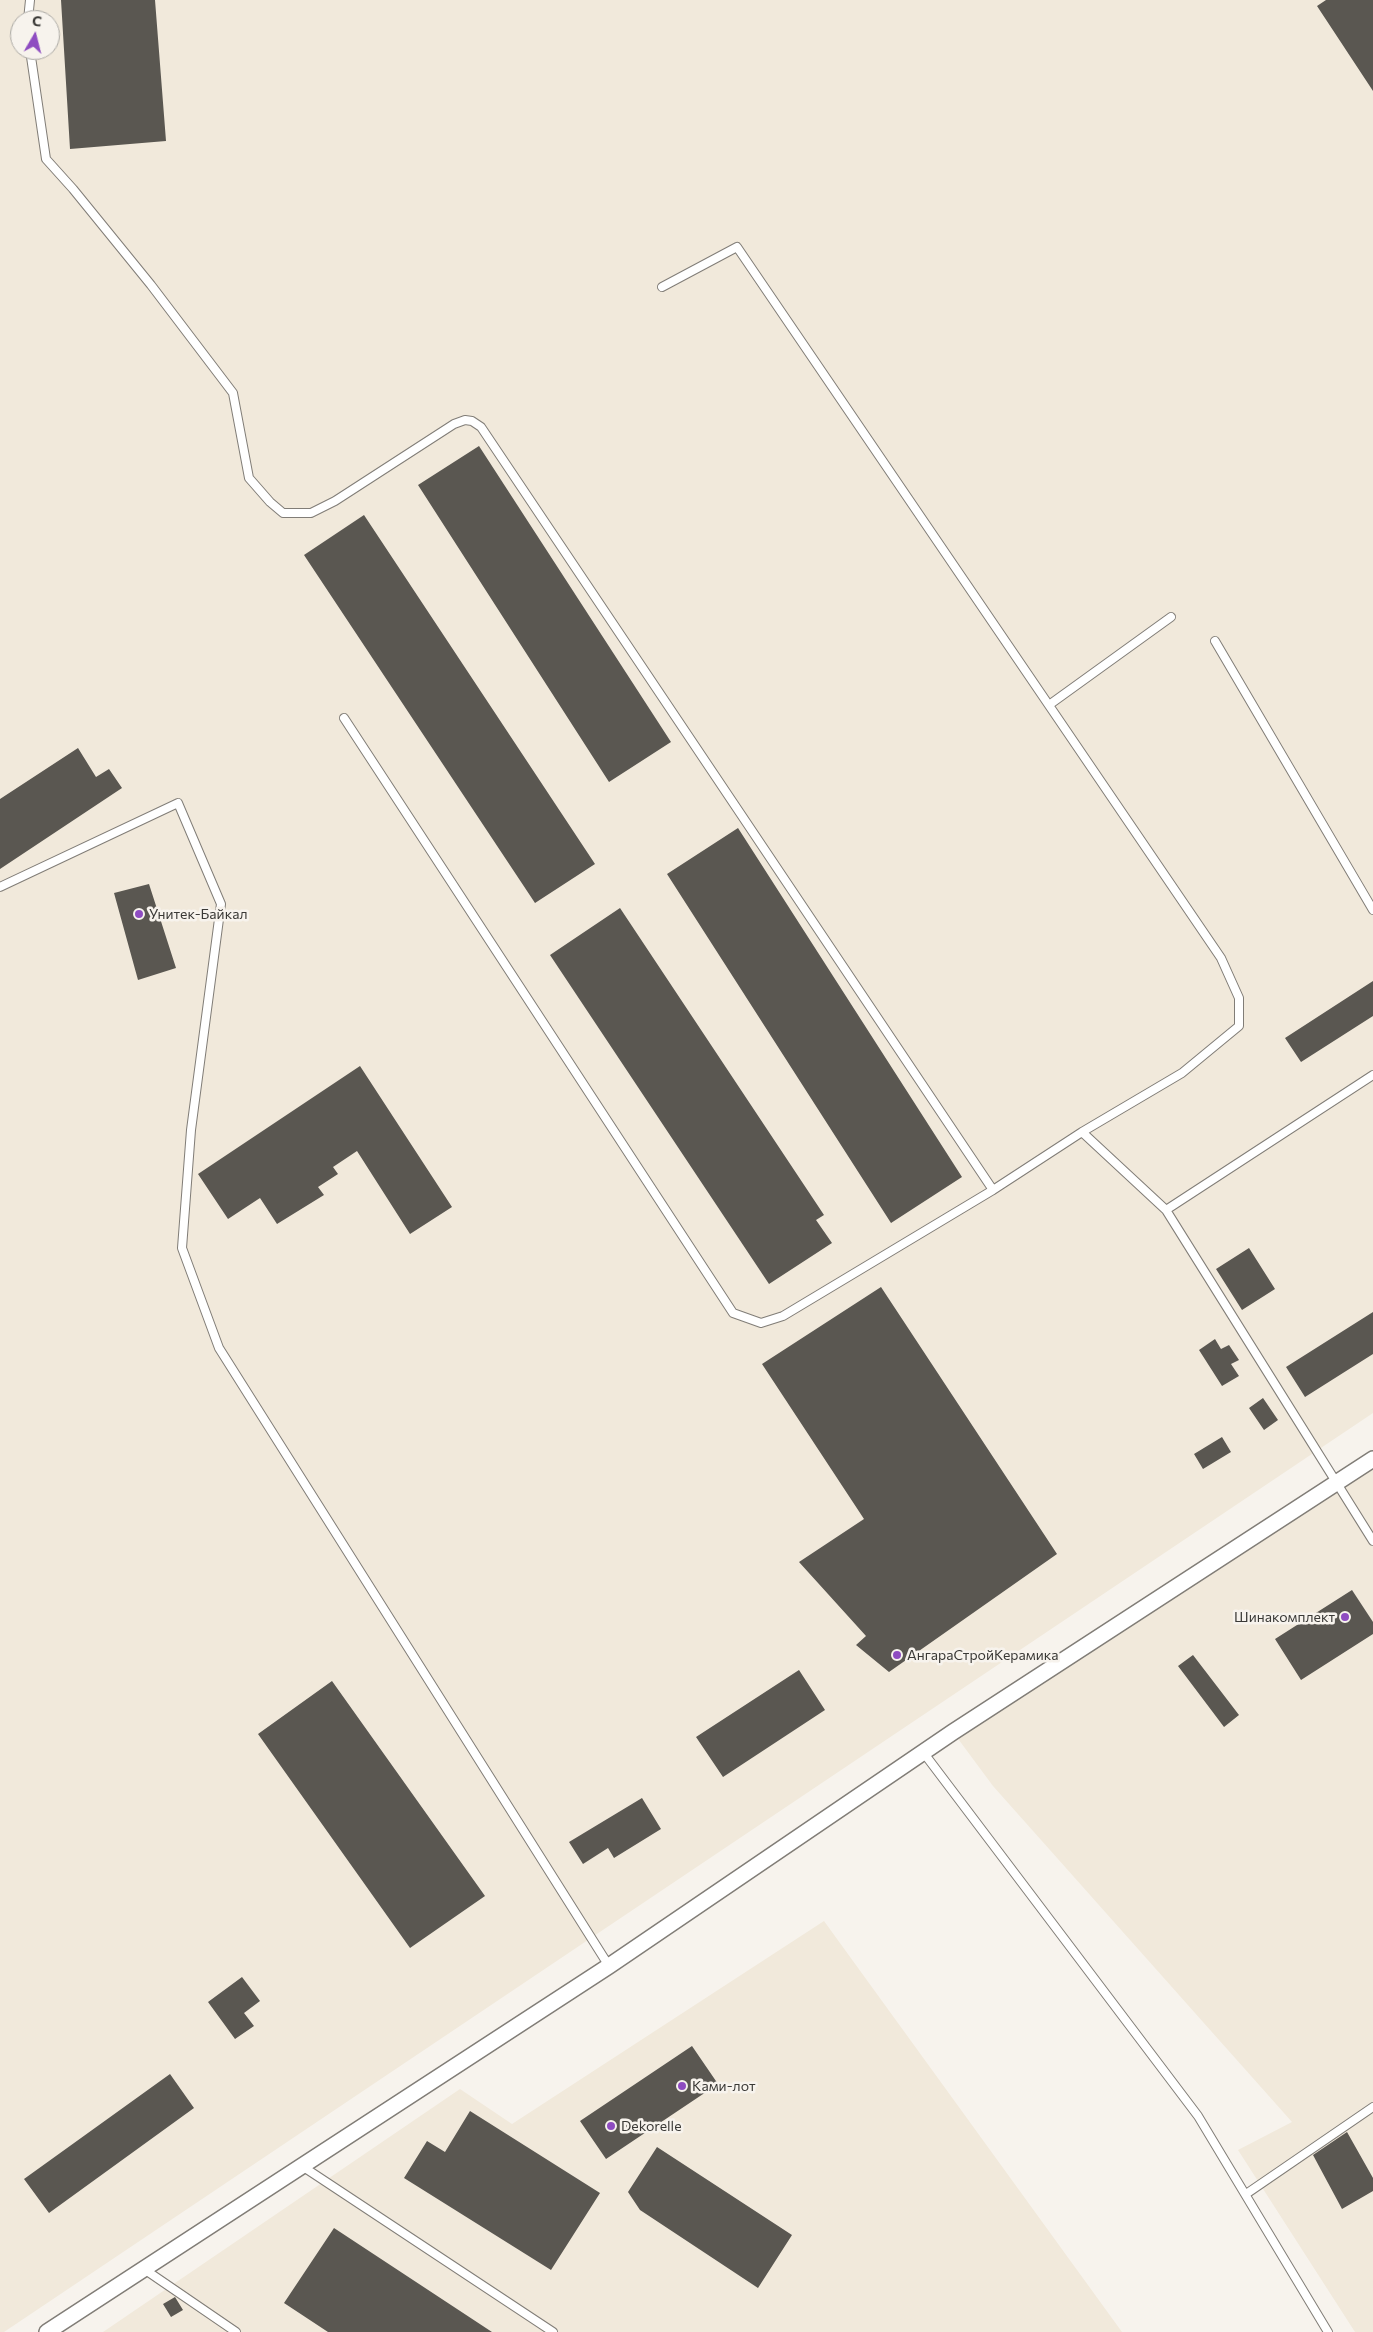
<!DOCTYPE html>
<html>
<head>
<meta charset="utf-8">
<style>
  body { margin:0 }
  #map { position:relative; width:1373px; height:2332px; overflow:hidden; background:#f7f3ed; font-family:Commissioner,sans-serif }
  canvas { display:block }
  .north { position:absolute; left:10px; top:10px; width:50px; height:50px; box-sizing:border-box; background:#f7f3ed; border:1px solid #aba9a4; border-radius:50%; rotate:8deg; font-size:14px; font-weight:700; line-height:20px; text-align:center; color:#3a3936 }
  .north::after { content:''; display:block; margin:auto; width:18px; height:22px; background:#8e4cc1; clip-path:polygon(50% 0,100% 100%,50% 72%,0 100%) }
</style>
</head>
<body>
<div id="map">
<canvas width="1373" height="2332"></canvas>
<div class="north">С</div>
</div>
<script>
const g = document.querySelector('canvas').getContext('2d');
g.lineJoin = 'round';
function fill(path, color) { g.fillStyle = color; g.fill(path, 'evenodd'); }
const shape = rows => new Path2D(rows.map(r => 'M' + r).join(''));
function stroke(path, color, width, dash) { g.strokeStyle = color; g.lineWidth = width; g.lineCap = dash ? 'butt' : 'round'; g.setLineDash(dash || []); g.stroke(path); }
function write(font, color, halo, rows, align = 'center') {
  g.font = font + ' Commissioner,sans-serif'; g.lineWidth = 5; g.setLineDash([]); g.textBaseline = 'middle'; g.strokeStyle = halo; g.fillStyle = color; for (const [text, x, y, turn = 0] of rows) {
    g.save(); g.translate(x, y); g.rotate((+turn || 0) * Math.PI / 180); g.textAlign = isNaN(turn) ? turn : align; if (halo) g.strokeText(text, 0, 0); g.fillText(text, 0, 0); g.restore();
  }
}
const built = shape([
  [0,0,1373,0,1373,1413,4,2332,0,2332],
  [20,20,50,20,50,50,20,50],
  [1373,1459,1373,2332,1355,2332,1238,2150,1292,2122,993,1786,953,1732],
  [824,1921,1122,2332,103,2332,460,2089,512,2124]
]);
const building = shape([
  [61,0,155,0,166,141,70,149],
  [1326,0,1373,0,1373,91,1317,6],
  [479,446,671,742,609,782,418,485],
  [364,515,595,864,535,903,304,555],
  [78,748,96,777,109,769,122,788,0,869,0,799],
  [738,828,962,1177,891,1223,667,874],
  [149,884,176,968,138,980,114,893],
  [620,908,824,1215,816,1220,832,1243,769,1284,550,955],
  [1373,981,1373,1016,1301,1062,1285,1038],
  [360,1066,452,1207,410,1234,357,1151,333,1167,338,1174,318,1187,324,1195,277,1224,260,1198,228,1219,198,1174],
  [1249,1248,1275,1289,1242,1310,1216,1269],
  [881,1287,1057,1554,889,1672,856,1645,866,1636,799,1562,864,1519,762,1364],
  [1373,1312,1373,1354,1305,1397,1286,1367],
  [1215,1339,1221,1349,1229,1345,1239,1360,1231,1364,1239,1376,1222,1386,1199,1350],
  [1263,1398,1278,1420,1264,1430,1249,1408],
  [1222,1437,1231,1452,1203,1469,1194,1454],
  [1352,1590,1373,1622,1373,1634,1301,1680,1275,1639],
  [1193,1655,1239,1715,1224,1727,1178,1666],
  [799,1670,825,1710,723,1777,696,1737],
  [332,1681,485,1896,410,1948,258,1734],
  [642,1798,661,1829,614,1858,608,1848,583,1864,569,1842],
  [242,1977,260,2001,244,2013,254,2026,235,2039,208,2002],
  [692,2046,718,2084,606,2159,580,2121],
  [170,2074,194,2108,49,2213,24,2179],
  [470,2111,600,2193,551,2270,404,2178,427,2141,445,2152],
  [1347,2132,1373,2178,1373,2191,1342,2209,1313,2155],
  [657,2147,792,2235,758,2288,640,2210,628,2192],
  [334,2228,492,2332,328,2332,284,2303],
  [175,2297,183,2310,171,2317,163,2304]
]);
const service = shape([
  [28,20,30,0],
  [30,50,46,159,73,189,151,285,233,393,249,478,270,502,283,513,311,513,335,501,454,424,465,420,472,421,481,427,993,1190],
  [662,287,737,247,1221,958,1239,998,1239,1026,1182,1073,1082,1132],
  [1215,641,1373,910],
  [1049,705,1171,617],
  [344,718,733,1313,761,1323,783,1316,993,1190,1082,1132,1166,1210],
  [0,887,178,803,221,904,191,1130,182,1248,219,1348,609,1966],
  [1373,1075,1166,1210,1373,1541],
  [923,1752,1198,2116,1328,2332],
  [302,2166,553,2332],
  [1246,2194,1373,2107],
  [144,2269,236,2332]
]);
const minor = shape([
  [47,2332,609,1966,953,1732,1373,1459]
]);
const markers = [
  [139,914,5,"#8e4cc1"],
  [1345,1617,5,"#8e4cc1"],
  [897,1655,5,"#8e4cc1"],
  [682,2086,5,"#8e4cc1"],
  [611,2126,5,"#8e4cc1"]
];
const poiNames = [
  ["Унитек-Байкал",149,914],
  ["Шинакомплект",1335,1617,"right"],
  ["АнгараСтройКерамика",907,1655],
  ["Ками-лот",692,2086],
  ["Dekorelle",621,2126]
];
fill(built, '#f1e9db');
fill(building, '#5a5751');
stroke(service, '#817d77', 10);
stroke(minor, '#817d77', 18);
stroke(service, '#fff', 8);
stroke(minor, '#fff', 15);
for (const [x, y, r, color] of markers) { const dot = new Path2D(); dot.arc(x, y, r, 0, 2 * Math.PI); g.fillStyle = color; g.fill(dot); stroke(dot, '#f7f3ed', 2); }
write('14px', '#3a3936', '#f7f3ed', poiNames, 'left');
</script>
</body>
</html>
